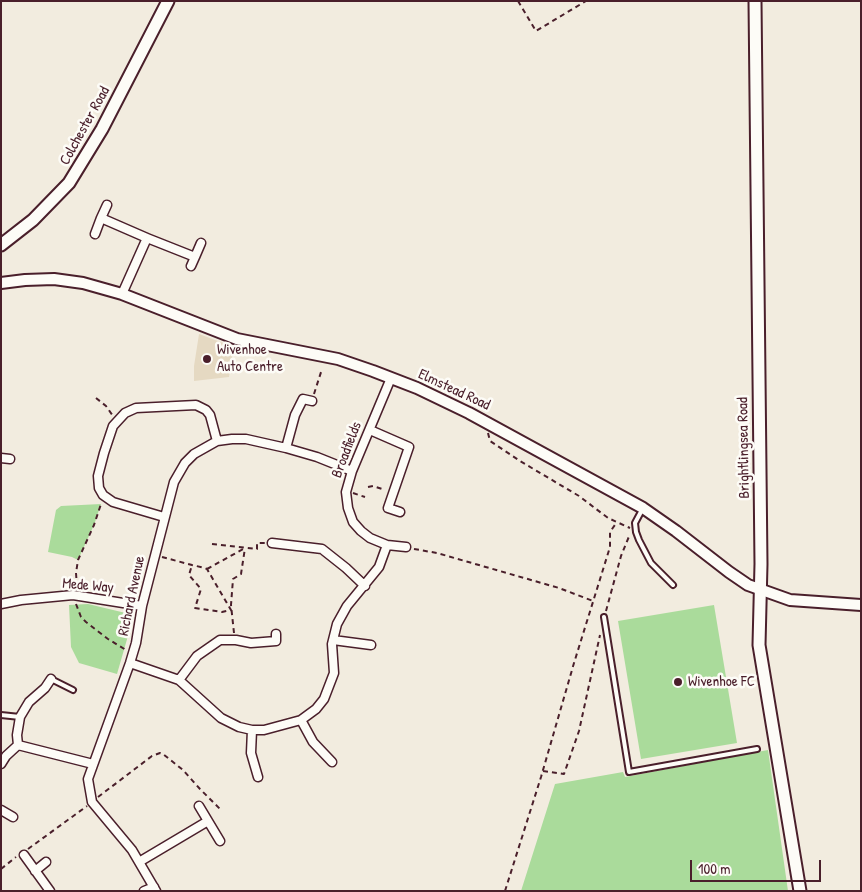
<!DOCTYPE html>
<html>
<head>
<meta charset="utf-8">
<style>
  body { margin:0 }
  #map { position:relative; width:862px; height:892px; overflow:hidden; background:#f2ecdf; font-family:"Patrick Hand",sans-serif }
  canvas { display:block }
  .frame { position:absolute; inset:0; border:2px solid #4a1f2b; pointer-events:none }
  .scale { position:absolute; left:690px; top:860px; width:131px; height:22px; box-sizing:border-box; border:2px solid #4a1f2b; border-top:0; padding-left:6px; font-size:15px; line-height:18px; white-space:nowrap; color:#4a1f2b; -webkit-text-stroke:4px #fdfcf7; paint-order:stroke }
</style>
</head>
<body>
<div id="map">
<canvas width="862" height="892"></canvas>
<div class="frame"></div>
<div class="scale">100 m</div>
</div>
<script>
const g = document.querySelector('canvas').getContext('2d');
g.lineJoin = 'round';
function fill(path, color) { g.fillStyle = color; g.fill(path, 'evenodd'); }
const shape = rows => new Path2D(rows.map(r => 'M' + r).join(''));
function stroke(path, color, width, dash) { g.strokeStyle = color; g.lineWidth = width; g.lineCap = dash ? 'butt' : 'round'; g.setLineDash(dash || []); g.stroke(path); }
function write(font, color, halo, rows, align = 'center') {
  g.font = font + ' "Patrick Hand",sans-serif'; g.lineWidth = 5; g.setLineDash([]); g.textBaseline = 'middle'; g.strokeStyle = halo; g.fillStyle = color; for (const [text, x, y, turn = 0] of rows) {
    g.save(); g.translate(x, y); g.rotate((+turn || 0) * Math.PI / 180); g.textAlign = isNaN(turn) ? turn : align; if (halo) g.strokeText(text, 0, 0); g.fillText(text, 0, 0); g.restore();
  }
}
const built = shape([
  [199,334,234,347,229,377,194,381,194,366]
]);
const green = shape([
  [101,504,94,525,78,560,72,557,48,552,56,510,61,506],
  [88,604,134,615,117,674,79,663,71,647,69,605],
  [714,605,737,743,641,759,618,621],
  [768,750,788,891,521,891,555,784,623,772,625,777]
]);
const path = shape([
  [518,1,536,31,586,1],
  [314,394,322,369],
  [96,398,106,406,113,416],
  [488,433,490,441,520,461,579,496,608,518,630,528],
  [368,487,373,486,382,489],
  [353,493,365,497],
  [212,544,257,549,257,543,266,543],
  [414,549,437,553,559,588,593,601],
  [162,557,192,565,205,568,207,569,231,610,222,612,195,608,201,589,189,575,192,565],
  [207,569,245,548],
  [77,587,76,573,78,560,94,525,101,504],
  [76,604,81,617,86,622,108,639,126,650],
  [606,611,621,556,630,534],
  [234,633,231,605,233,579,241,574,245,548],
  [543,771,564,774,579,731,600,635],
  [98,797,152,756,160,753,163,754,183,770,200,789,221,810],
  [28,849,87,806],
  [1,869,16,857],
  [505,891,541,777,574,663,610,547,610,532,617,522]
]);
const service = shape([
  [643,508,635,523,636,532,639,540,651,563,673,585],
  [604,617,629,772,757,749],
  [51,679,73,690],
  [1,715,20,717]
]);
const minor = shape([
  [107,205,101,218,147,238,195,257,201,243],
  [95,234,101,218],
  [191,266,195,257],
  [122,294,147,238],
  [391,378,352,471,346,492,348,508,353,522,361,531,370,538,387,545,406,547],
  [370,430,409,447,388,508,400,512],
  [286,448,295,415,303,399,312,401],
  [1,458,10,459],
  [164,517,113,502,103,495,99,488,98,476,104,453,113,426,125,413,136,408,196,405,206,410,210,415,217,441],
  [272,543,322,549,346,568,365,586],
  [1,604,21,600,73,595,142,606],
  [333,640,371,645],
  [130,663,179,680,221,718,239,727,252,730,264,730,301,720,316,709,324,699,334,673,332,644,337,624,347,606,379,567,387,545],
  [179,680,197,656,220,640,236,640,251,643,276,641,276,634],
  [301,720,313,742,332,762],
  [252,730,251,753,258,777],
  [18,745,17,735,20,717,29,702,45,688,51,679],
  [1,764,6,756,18,745,93,764],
  [199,806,220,841],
  [1,810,13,817],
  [24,855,50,891],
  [139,862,208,821],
  [35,871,46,862],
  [144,891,154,887],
  [156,891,132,850,92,802,88,779,130,663,136,643,142,606,174,482,185,463,194,454,217,441,232,439,246,439,286,448,317,457,352,471]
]);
const tertiary = shape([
  [1,283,25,280,54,279,83,283,122,294,237,339,338,359,373,371,417,388,469,413,643,508,676,531,729,572,748,585,790,600,861,605]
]);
const secondary = shape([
  [755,1,761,564,759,645,800,891],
  [1,245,33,220,69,183,102,129,168,1]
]);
const markers = [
  [207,359,5,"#4a1f2b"],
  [678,682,5,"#4a1f2b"]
];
const streetNames = [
  ["Colchester Road",85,126,-61],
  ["Elmstead Road",454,390,25],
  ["Brightlingsea Road",744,448,-91],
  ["Broadfields",347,450,-69],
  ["Mede Way",88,586,5],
  ["Richard Avenue",132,596,-78]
];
const poiNames = [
  ["Wivenhoe",217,350],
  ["Auto Centre",217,367],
  ["Wivenhoe FC",688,682]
];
fill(built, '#e5d9c2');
fill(green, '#aadb9b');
stroke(service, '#4a1f2b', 8);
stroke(minor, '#4a1f2b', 11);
stroke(tertiary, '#4a1f2b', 14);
stroke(secondary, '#4a1f2b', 15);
stroke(path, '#4a1f2b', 2, [5, 4]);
stroke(service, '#fdfcf7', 4);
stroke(minor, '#fdfcf7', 8);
stroke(tertiary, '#fdfcf7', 10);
stroke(secondary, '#fdfcf7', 11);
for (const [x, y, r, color] of markers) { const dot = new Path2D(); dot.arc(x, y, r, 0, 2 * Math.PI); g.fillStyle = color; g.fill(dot); stroke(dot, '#fdfcf7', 2); }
write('15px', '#4a1f2b', '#fdfcf7', streetNames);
write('15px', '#4a1f2b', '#fdfcf7', poiNames, 'left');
</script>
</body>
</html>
